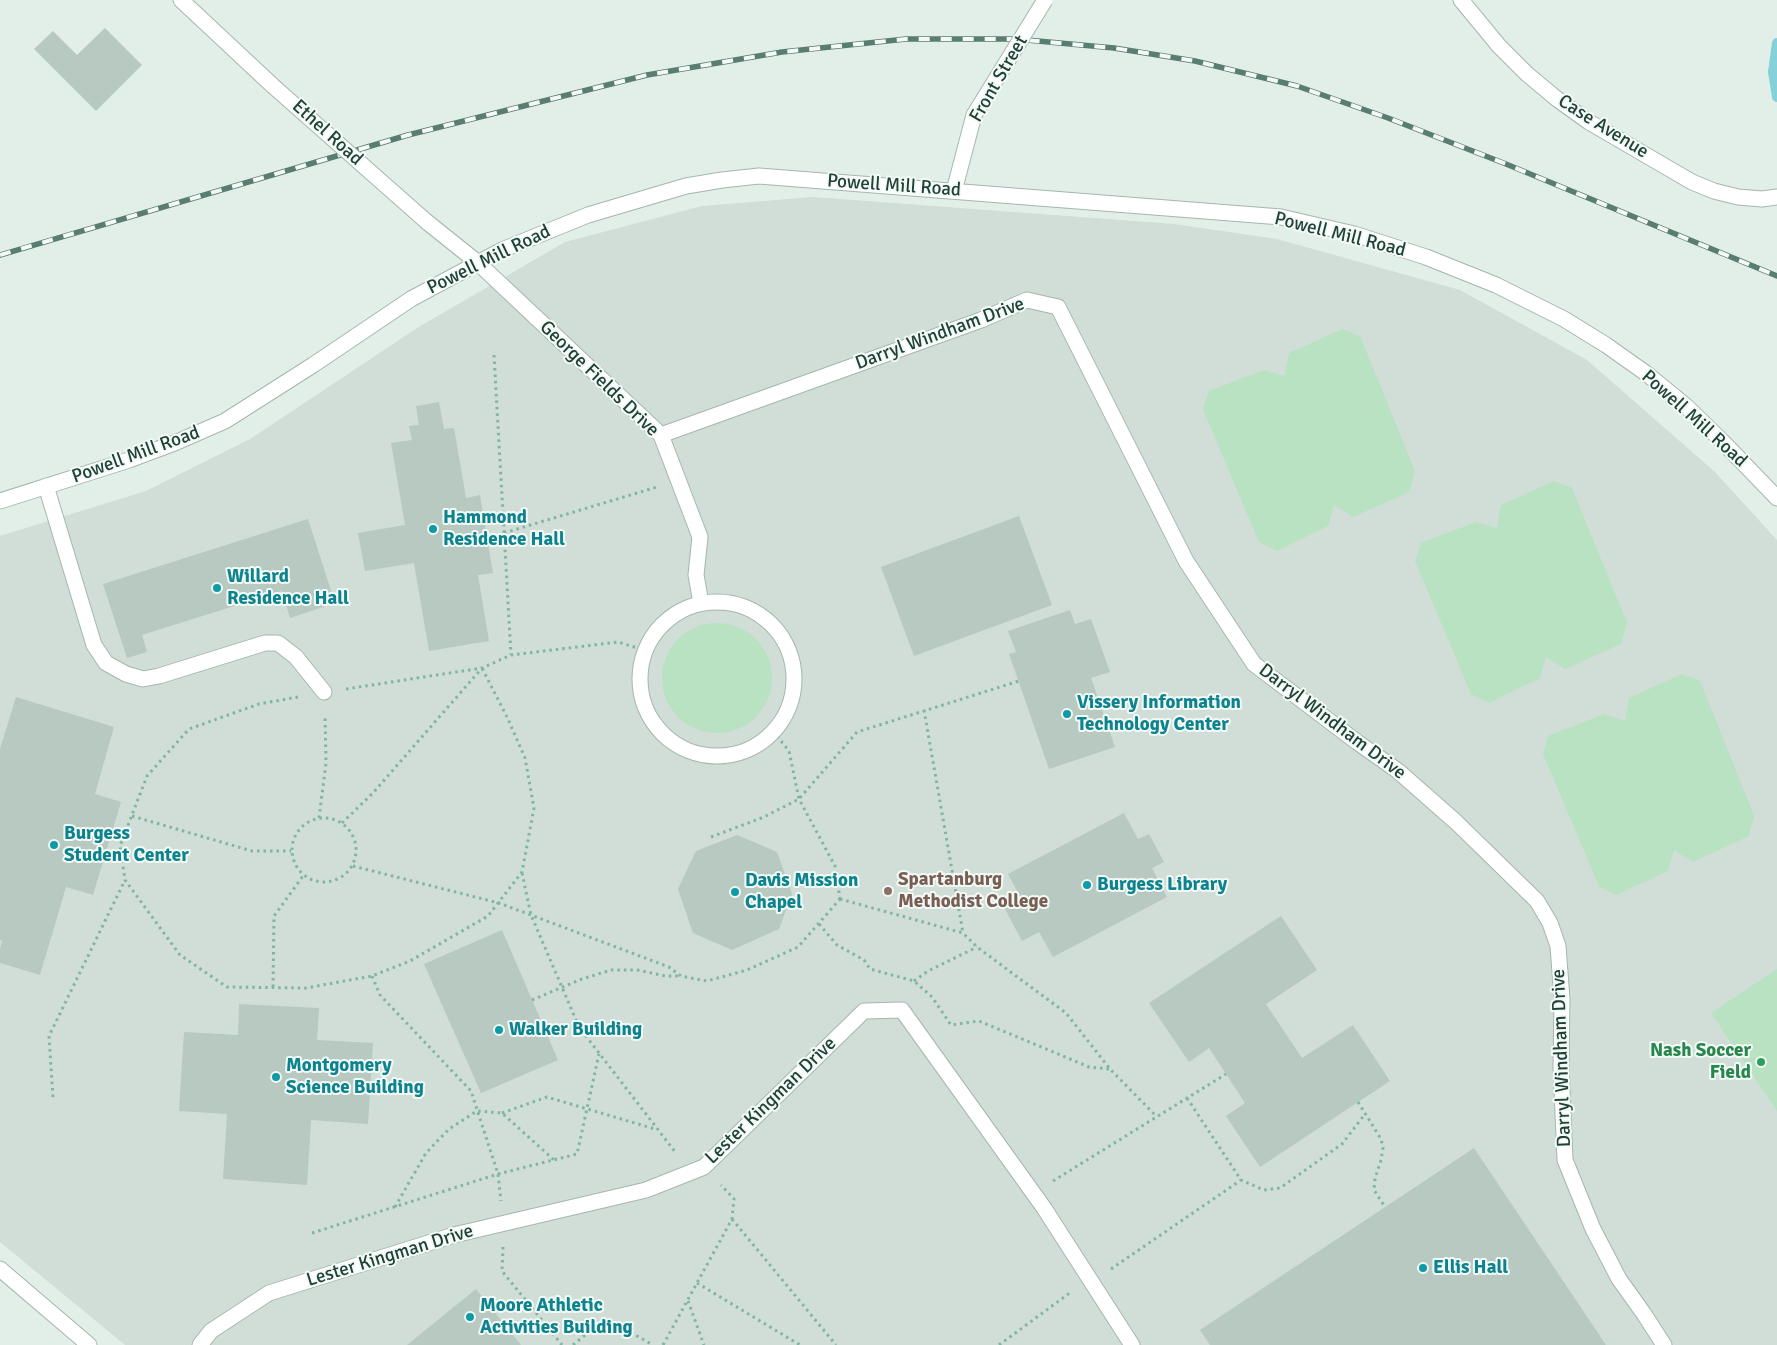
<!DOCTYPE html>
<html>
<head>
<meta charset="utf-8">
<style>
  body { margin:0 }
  canvas { display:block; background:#e2eee8 }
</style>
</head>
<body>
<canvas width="1777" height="1345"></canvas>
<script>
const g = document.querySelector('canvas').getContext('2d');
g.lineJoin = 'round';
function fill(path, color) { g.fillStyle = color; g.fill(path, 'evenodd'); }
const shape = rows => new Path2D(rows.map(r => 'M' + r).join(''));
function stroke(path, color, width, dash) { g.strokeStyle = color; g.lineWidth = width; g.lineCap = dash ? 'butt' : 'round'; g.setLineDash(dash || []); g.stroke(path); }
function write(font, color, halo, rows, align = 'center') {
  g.font = font + ' Signika,sans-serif'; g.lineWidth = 4; g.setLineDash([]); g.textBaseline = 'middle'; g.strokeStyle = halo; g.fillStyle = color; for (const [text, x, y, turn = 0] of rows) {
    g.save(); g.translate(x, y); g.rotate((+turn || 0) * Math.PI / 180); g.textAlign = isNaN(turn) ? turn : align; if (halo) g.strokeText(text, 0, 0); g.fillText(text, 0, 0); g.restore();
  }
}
const built = shape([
  [813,197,1174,224,1277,239,1460,290,1587,360,1715,472,1777,540,1777,1345,125,1345,0,1242,0,536,146,491,250,439,417,328,565,242,702,206]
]);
const green = shape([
  [1342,329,1360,336,1415,471,1409,492,1353,517,1334,505,1328,526,1277,551,1259,542,1203,409,1209,391,1264,370,1285,376,1289,353],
  [1554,481,1572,488,1627,623,1621,644,1565,669,1546,657,1540,678,1489,703,1471,694,1415,561,1421,543,1476,522,1497,528,1501,505],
  '662 678a55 55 0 1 1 110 0a55 55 0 1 1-110 0Z',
  [1682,674,1700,681,1754,816,1749,836,1693,862,1674,850,1668,871,1616,895,1599,886,1543,754,1548,736,1604,714,1625,721,1629,698],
  [1777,969,1777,1111,1711,1013]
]);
const stream = shape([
  [1777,43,1773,72,1777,97]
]);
const building = shape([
  [105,28,142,65,96,111,34,49,53,31,77,55],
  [439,402,444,429,454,428,466,498,480,495,493,573,478,575,489,641,429,651,414,563,365,571,358,533,405,525,391,443,412,440,409,426,419,425,416,406],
  [1019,516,1052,605,914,656,881,567],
  [308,519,335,603,290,618,282,591,142,635,147,652,127,658,103,584],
  [1070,610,1075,624,1091,619,1110,672,1091,678,1115,747,1049,769,1009,654,1016,652,1008,631],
  [16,697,114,727,95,794,121,802,93,895,66,887,40,975,0,963,0,949,2,941,0,940,0,749],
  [1124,813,1138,839,1149,834,1164,862,1152,868,1167,897,1053,957,1039,932,1022,941,1004,907,1021,898,1008,874],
  [737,835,777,852,792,894,779,929,732,950,693,933,678,889,696,851],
  [1281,916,1317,970,1266,1004,1302,1058,1353,1025,1390,1081,1260,1167,1226,1116,1245,1103,1209,1048,1189,1062,1149,1003],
  [502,930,558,1060,481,1093,424,964],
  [239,1004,319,1008,317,1040,373,1043,368,1124,311,1120,307,1185,223,1179,227,1114,179,1111,184,1032,238,1035],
  [1474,1148,1606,1345,1210,1345,1200,1330],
  [476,1289,521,1345,407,1345]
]);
const path = shape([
  [494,355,511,655],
  [504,533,657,487],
  [346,689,482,668,511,655,618,642,647,651],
  [298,697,259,704,189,729,147,776,120,846,125,880,180,955,227,987,306,988,372,976,410,961,488,916,522,872,534,808,525,758,508,719,482,668],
  [924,710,963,933],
  [773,731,789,751,799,799,835,866,840,899],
  [132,816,252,851,291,851],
  '292 850a32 32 0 1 1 64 0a32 32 0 1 1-64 0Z',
  [319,818,326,763,325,715],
  [342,823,373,793,482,668],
  [711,837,764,817,799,799,857,732,1019,681],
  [353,866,499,903,669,967,681,976,707,981,747,970,798,947,840,899],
  [522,873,531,915,579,1027,676,1153],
  [840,899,963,933,977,947,1066,1013,1110,1069,1157,1117],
  [819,924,837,945,864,960,870,969,914,981,932,997,951,1025,979,1021,1089,1067,1110,1069],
  [372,976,380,995,471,1091,498,1174,501,1201],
  [914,981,928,971,977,947],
  [273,987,274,916,303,876],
  [532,1000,582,979,611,970,637,970,666,976,680,976],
  [53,1097,49,1036,125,880],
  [1187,1098,1241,1180,1264,1190,1280,1188,1342,1144,1365,1114],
  [1358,1102,1381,1139,1383,1148,1381,1160,1375,1179,1374,1190,1385,1207],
  [502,1113,547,1097,655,1129],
  [1053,1181,1226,1074],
  [395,1207,426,1153,449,1129,477,1111,502,1113,554,1160],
  [732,1219,836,1345],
  [312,1233,498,1174,577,1154,599,1054],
  [503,1247,502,1271,562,1345],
  [1111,1269,1241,1180],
  [697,1283,800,1345],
  [688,1301,704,1345],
  [573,1345,590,1331,603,1326,621,1327,653,1345],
  [663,1345,732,1219,734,1199,721,1185],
  [999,1345,1071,1292]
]);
const minor = shape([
  [181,0,273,86],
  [1461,0,1499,46,1527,74,1557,99,1589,122,1692,182,1714,191,1738,197,1762,199,1777,197],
  [954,191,974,115],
  [427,222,477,262,661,435,700,537,696,575,701,603],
  [661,435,981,320,1027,300,1058,307,1186,561,1254,664,1357,742,1398,771,1456,822,1537,901,1550,923,1558,946,1562,999,1561,1066,1565,1160,1593,1229,1619,1279,1644,1314,1664,1345],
  [46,486,94,645,106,663,126,674,143,679,159,676,265,643,278,643,296,657,324,692],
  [0,501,129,460,177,442,225,421,313,365,411,299,502,250,588,215,686,186,722,180,759,176,1281,217,1354,234,1426,257,1496,285,1564,319,1606,345,1647,374,1686,406,1722,441,1777,498],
  '640 679a77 77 0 1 1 154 0a77 77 0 1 1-154 0Z',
  [0,1269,89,1345],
  [200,1345,211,1331,269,1293,454,1235,646,1190,704,1167,864,1011,902,1010,1044,1208,1132,1345]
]);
const rail = shape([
  [0,255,408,135,647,75,782,52,906,39,1016,39,1114,48,1195,61,1297,86,1388,118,1506,164,1777,276]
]);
const minorBridge = shape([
  [273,86,427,222],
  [974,115,1045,0]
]);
const markers = [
  [433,529,5,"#0f9aa8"],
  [217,588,5,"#0f9aa8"],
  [1067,714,5,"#0f9aa8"],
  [54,845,5,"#0f9aa8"],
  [1087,885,5,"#0f9aa8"],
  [888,891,5,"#8d6e63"],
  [735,892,5,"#0f9aa8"],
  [499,1030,5,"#0f9aa8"],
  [1761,1062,5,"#2e9e5b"],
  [276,1077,5,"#0f9aa8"],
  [1423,1268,5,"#0f9aa8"],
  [470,1317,5,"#0f9aa8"]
];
const streetNames = [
  ["Front Street",999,79,-60],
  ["Case Avenue",1603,127,32],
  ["Ethel Road",327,133,42],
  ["Powell Mill Road",894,186,4],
  ["Powell Mill Road",1340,235,14],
  ["Powell Mill Road",489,260,-26],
  ["Darryl Windham Drive",940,334,-20],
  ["George Fields Drive",599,379,44],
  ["Powell Mill Road",1694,419,42],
  ["Powell Mill Road",136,455,-20],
  ["Darryl Windham Drive",1332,722,37],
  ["Darryl Windham Drive",1562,1058,-92],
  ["Lester Kingman Drive",771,1101,-44],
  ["Lester Kingman Drive",390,1256,-17]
];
const cultureNames = [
  ["Hammond",443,518],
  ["Residence Hall",443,540],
  ["Willard",227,577],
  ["Residence Hall",227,599],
  ["Vissery Information",1077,703],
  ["Technology Center",1077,725],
  ["Burgess",64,834],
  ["Student Center",64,856],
  ["Davis Mission",745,881],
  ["Chapel",745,903],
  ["Burgess Library",1097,885],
  ["Walker Building",509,1030],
  ["Montgomery",286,1066],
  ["Science Building",286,1088],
  ["Ellis Hall",1433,1268],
  ["Moore Athletic",480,1306],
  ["Activities Building",480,1328]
];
const educationNames = [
  ["Spartanburg",898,880],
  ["Methodist College",898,902]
];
const leisureNames = [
  ["Nash Soccer",1751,1051],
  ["Field",1751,1073]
];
fill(built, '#d0ded7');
fill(green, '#b8e2c1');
stroke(stream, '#84d1d9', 10);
fill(building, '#b7c9c1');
stroke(minor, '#a4b7af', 17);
stroke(path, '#7fb5a1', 3, [2.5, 4]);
stroke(minor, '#fff', 15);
stroke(rail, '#5a7d72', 5.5);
stroke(rail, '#f3faf6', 4, [11]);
stroke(minorBridge, '#a4b7af', 17, []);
stroke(minorBridge, '#fff', 15);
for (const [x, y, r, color] of markers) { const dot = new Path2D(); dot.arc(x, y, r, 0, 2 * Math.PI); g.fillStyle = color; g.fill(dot); stroke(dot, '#f3faf6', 2); }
write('19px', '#204136', '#f3faf6', streetNames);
write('bold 19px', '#0d838f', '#f3faf6', cultureNames, 'left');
write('bold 19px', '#785e54', '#f3faf6', educationNames, 'left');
write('bold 19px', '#27864d', '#f3faf6', leisureNames, 'right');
</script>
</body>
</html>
